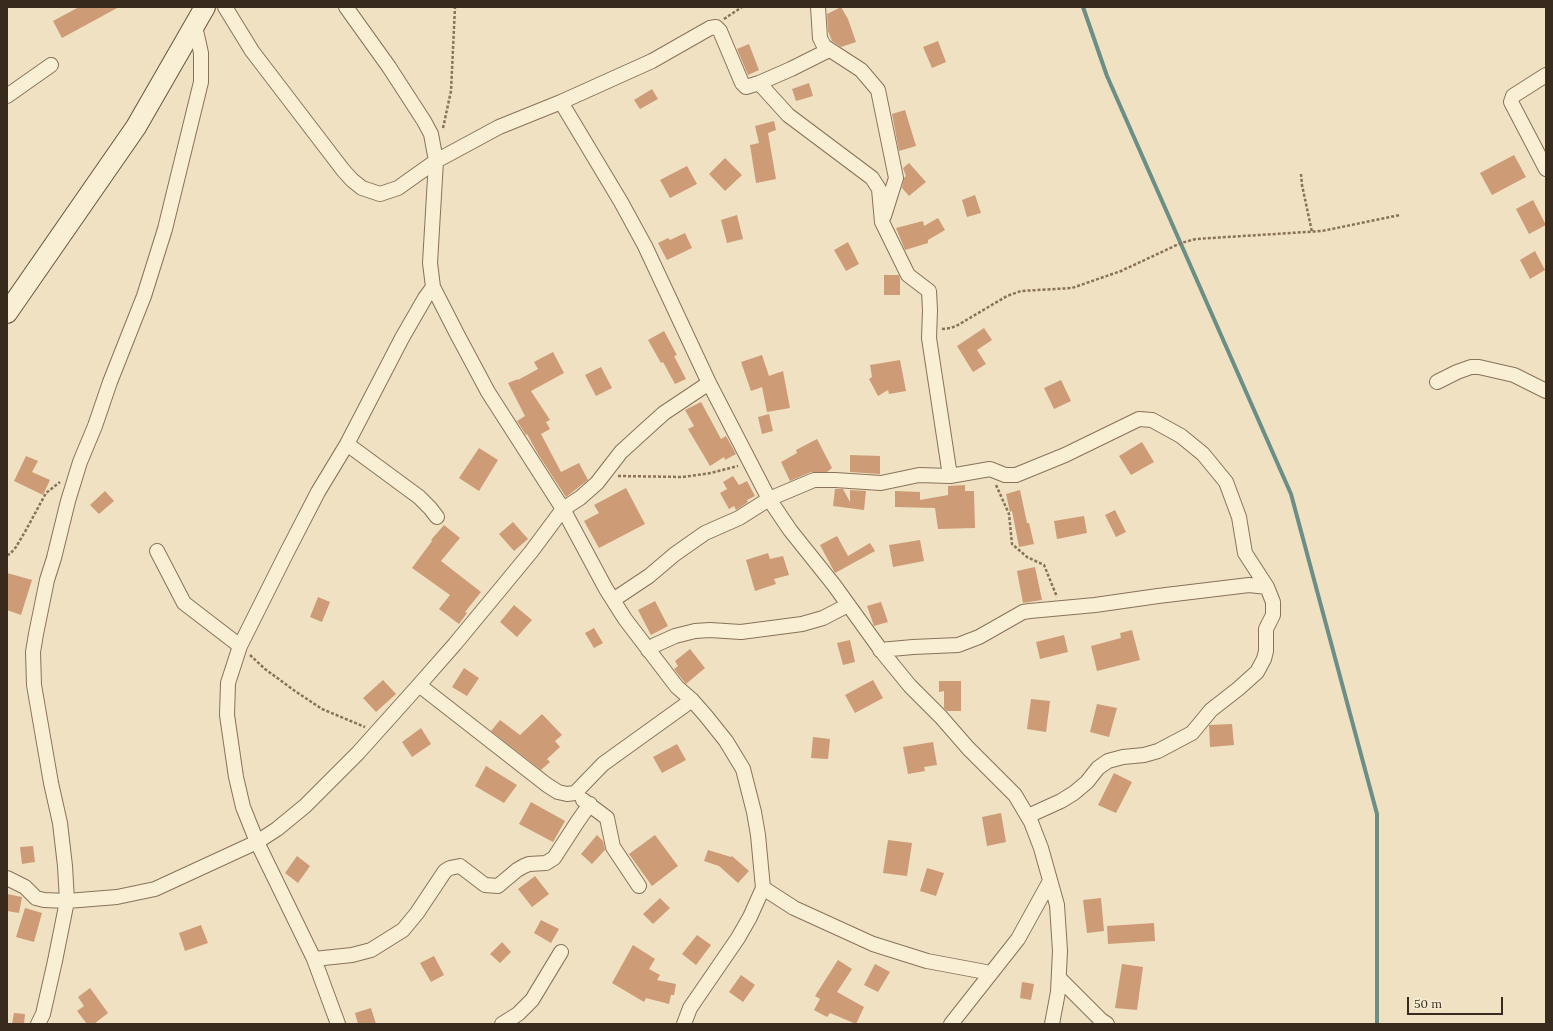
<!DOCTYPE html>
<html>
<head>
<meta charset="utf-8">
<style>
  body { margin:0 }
  #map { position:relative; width:1553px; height:1031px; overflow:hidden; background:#efe1c2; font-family:Lora,serif }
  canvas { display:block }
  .frame { position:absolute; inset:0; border:8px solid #382a1d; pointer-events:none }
  .scale { position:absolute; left:1407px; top:997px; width:96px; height:18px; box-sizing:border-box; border:2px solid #382a1d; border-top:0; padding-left:5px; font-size:12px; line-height:14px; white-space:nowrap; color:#382a1d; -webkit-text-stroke:3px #f6ecd2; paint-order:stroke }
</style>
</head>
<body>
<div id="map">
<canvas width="1553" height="1031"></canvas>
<div class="frame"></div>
<div class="scale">50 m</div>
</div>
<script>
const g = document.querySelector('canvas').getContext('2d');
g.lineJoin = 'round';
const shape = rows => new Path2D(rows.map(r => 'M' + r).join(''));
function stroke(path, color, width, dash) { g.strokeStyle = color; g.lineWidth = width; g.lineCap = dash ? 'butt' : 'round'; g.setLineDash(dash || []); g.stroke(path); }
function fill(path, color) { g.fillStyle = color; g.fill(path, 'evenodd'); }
const stream = shape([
  [1083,7,1107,76,1291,494,1377,814,1377,1024]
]);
const building = shape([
  [79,7,119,7,62,38,53,21],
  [841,7,848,19,856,42,841,47,832,41,828,31,827,14],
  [938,41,946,62,932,68,923,47],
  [749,44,759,70,748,75,737,49],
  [809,83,813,96,796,101,792,89],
  [652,89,658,99,640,109,634,100],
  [905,110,916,146,899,151,892,114],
  [774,121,776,130,768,133,776,179,756,183,750,145,759,143,755,126],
  [1514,155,1526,177,1492,195,1480,173],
  [725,158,742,175,725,191,709,174],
  [909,163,926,182,909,196,902,188,904,178,906,176,903,168],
  [687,166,697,184,670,198,660,180],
  [975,195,981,213,967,217,962,200],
  [1533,200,1546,225,1529,234,1516,209],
  [737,215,743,239,727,243,721,220],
  [938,218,945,230,928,240,928,243,905,250,896,228,923,221,924,226],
  [685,233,692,248,667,260,658,243,668,238,670,240],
  [848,242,859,264,846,271,834,250],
  [1535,251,1545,270,1530,279,1520,260],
  [884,275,899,275,900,279,900,295,884,295],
  [984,328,992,340,977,350,986,364,973,372,957,346],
  [664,331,677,355,674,356,686,379,675,384,663,362,661,363,648,340],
  [553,352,564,373,531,391,550,420,546,422,550,429,541,434,561,472,579,463,588,480,566,497,538,454,527,434,526,435,517,421,525,416,508,383,518,379,518,380,538,369,534,362],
  [762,355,769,376,783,371,790,408,767,412,762,387,751,391,741,362],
  [900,360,906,391,889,394,888,390,878,396,869,379,872,377,870,365],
  [601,367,612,388,596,396,585,375],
  [1061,380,1071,401,1054,409,1044,388],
  [701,402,721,439,726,436,736,454,725,460,724,457,710,466,688,429,694,426,685,410],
  [769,414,773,431,762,434,758,417],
  [817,439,832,468,827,472,811,472,790,481,781,462,797,453,796,450],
  [1142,442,1154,462,1131,475,1119,456],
  [479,448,498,460,479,491,459,478],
  [850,455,880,456,880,474,850,472],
  [26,456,38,461,32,472,50,480,43,495,14,481],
  [733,476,739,485,747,481,755,496,747,500,748,502,736,510,734,506,729,509,720,493,727,489,723,482],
  [965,485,965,491,974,491,975,528,938,529,935,508,895,507,895,491,920,492,920,500,948,495,948,486],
  [626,488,645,524,599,548,584,521,599,513,594,505],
  [835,489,843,489,850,502,850,490,866,491,864,510,833,506],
  [1020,490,1027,523,1029,523,1034,544,1019,547,1012,511,1010,512,1006,494],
  [105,491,114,501,99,514,90,505],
  [1115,510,1126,532,1116,537,1105,515],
  [1084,516,1087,533,1057,539,1054,521],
  [513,522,528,539,514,551,499,534],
  [444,525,460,538,441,561,481,592,465,612,467,613,459,624,439,609,450,595,412,568,432,541,431,540],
  [837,536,848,556,870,543,875,551,835,573,820,545],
  [920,540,924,561,893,567,889,545],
  [768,553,770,559,783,556,789,575,774,579,776,584,755,591,746,560],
  [1035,567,1042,600,1023,603,1017,571],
  [7,573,32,580,21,615,7,610],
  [318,597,330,602,322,622,310,617],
  [655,601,668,626,651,635,638,610],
  [881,602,888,622,874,626,867,606],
  [514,605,532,620,517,637,500,622],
  [594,628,603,643,594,648,585,633],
  [1132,630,1140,660,1097,671,1091,646,1121,638,1120,633],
  [1064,635,1068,652,1040,659,1036,642],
  [850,640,855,662,843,665,837,643],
  [690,649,705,668,686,684,674,669,678,666,675,661],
  [464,668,479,678,467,696,452,687],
  [383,680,396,694,376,712,363,698],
  [873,680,883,698,855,713,845,695],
  [939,681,961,681,961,711,947,711,944,708,944,691,939,692],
  [1031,699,1050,701,1046,732,1027,729],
  [1097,704,1117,708,1109,737,1090,732],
  [542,714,562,735,555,741,560,747,547,759,550,762,541,770,491,731,500,720,520,735],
  [1232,724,1234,745,1210,747,1209,725],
  [421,728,431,744,412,757,402,742],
  [813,737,830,739,828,759,811,758],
  [933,742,937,765,924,767,925,771,908,774,903,747],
  [677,744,686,760,662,773,653,757],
  [486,766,517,785,504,803,475,786],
  [1114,773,1132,782,1116,813,1098,805],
  [531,802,565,821,553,842,519,824],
  [1001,813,1006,842,987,846,982,817],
  [597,835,603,841,605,850,592,864,581,854],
  [655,835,678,866,652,886,629,854],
  [888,840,912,843,907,876,883,873],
  [33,846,35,862,22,864,20,847],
  [708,850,731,857,732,856,749,871,738,883,719,866,704,861],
  [297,856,310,866,298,883,285,873],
  [927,868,944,873,936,896,920,891],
  [535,876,549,894,532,907,518,889],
  [7,894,22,897,19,913,7,911],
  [660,898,670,908,653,924,643,914],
  [1101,898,1104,931,1087,933,1083,900],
  [25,908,42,913,34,942,16,937],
  [541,920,559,929,551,943,534,933],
  [1154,923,1155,941,1108,944,1107,926],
  [201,925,208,943,185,951,179,933],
  [697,935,711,945,696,965,682,954],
  [502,942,511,952,500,963,490,954],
  [633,945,655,959,649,969,660,975,657,980,676,984,674,995,671,995,669,1004,646,998,644,1002,612,983],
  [434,956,444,975,431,982,420,963],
  [838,960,852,969,837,992,864,1007,856,1024,830,1013,827,1017,814,1010,820,999,815,996],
  [875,964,890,972,878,992,864,985],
  [1122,964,1143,967,1137,1010,1115,1008],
  [741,975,755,985,743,1002,729,992],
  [1022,982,1034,984,1031,1000,1020,998],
  [90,988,108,1013,94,1024,87,1024,77,1011,84,1006,78,997],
  [371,1008,376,1024,358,1024,355,1013],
  [14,1013,25,1014,24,1024,12,1024]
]);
const path = shape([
  [724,19,742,7],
  [443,128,451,91,455,7],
  [1301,174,1302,185,1312,232],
  [942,329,951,328,958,325,1007,296,1021,291,1072,288,1121,271,1181,243,1196,239,1322,231,1400,215],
  [618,476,683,477,711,473,738,466],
  [996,485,1009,514,1012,544,1027,557,1044,565,1057,597],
  [7,555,10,554,16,547,26,530,46,493,60,482],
  [250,655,265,669,295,691,322,709,365,727]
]);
const street = shape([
  [225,7,252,51,343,170,352,180,362,188,380,194,398,188,436,161,499,127,561,102,652,61,710,28,716,27,720,31,742,83,746,87,759,83,791,69,829,50],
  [346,7,389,67,424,121,431,134,436,161,430,263,433,287,457,334,488,392,563,509,606,589,625,619,677,687,692,700,706,716,726,741,743,769,754,812,758,835,763,888,750,917,738,938,690,1008,684,1024],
  [818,7,820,38,824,46,861,70,878,90,896,178,884,216],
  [1546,75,1513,96,1511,102,1546,169],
  [759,83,788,115,872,178,879,189,882,222,908,275,929,291,930,310,929,338,950,476],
  [7,96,51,65],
  [561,102,621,202,645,246,709,383,769,499,790,530,834,585,883,653,910,686,941,717,968,748,1015,795,1031,822,1041,848,1057,905,1060,951,1058,992,1052,1024],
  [1437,382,1457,372,1471,367,1479,367,1514,375,1546,391],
  [347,444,419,497,430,508,437,517],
  [157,551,184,603,240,646],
  [613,600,649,576,675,554,705,533,739,518,769,499,814,480,835,480,881,483,919,475,950,476,990,469,1005,475,1016,475,1065,455,1139,419,1152,420,1181,436,1203,454,1226,482,1239,517,1245,553,1267,587,1273,602,1273,615,1266,629,1266,651,1264,659,1257,672,1238,689,1211,710,1192,733,1158,751,1144,755,1123,757,1108,761,1098,768,1087,782,1074,793,1061,801,1028,816],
  [648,650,655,645,675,636,695,631,710,630,741,632,802,624,823,618,848,605],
  [880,650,913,647,958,645,979,637,1023,612,1030,611,1095,605,1158,596,1249,585,1267,587],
  [419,685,547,785,558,792,567,794,575,793,603,764,692,700],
  [583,800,607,818,613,847,639,886],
  [7,878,25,887,36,898,44,900,67,901,117,897,155,889,257,842,277,829,305,806,358,753,419,685,455,644,531,552,563,509,580,498,597,483,621,452,644,431,664,413,709,383],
  [763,888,794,908,873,944,927,961,991,973],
  [314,959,352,955,371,950,403,930,417,913,445,871,450,868,460,866,485,885,498,886,517,870,524,866,529,864,546,863,554,858,578,821,590,804],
  [1059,978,1101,1020,1107,1024],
  [38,1024,43,1014,55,961,67,901,65,866,60,823,51,783,34,685,33,652,36,634,47,580,54,558,68,501,80,462,95,426,110,382,144,296,165,229,201,82,201,53,195,26],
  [338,1024,314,959,257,842,243,807,236,777,227,715,228,683,240,646,286,554,318,492,347,444,402,338,425,298,433,287],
  [502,1024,518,1014,532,1000,561,952],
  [951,1024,1018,939,1050,881]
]);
const secondary = shape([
  [7,313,136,127,205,7]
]);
stroke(stream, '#6b8f86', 4);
fill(building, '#ce9b77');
stroke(street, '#897259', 16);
stroke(secondary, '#6b533c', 22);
stroke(path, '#897259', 2.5, [3, 2]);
stroke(street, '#f9efd5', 14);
stroke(secondary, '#f9efd5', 20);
</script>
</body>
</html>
